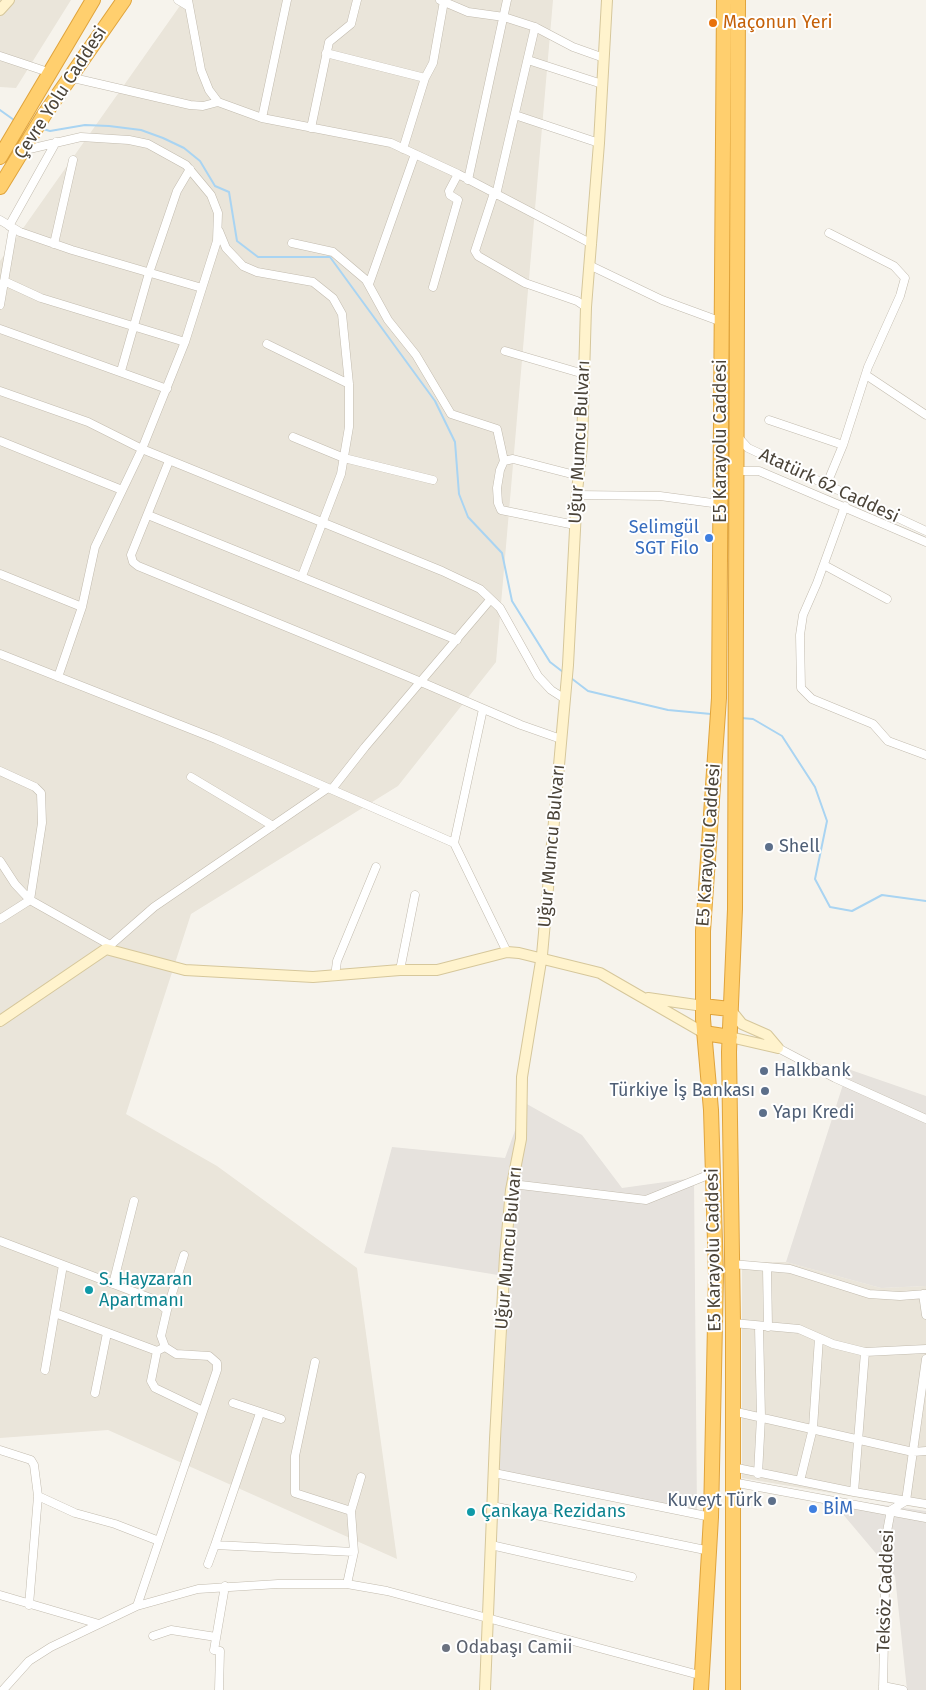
<!DOCTYPE html>
<html>
<head>
<meta charset="utf-8">
<style>
  body { margin:0 }
  canvas { display:block; background:#f6f3ec }
</style>
</head>
<body>
<canvas width="926" height="1690"></canvas>
<script>
const g = document.querySelector('canvas').getContext('2d');
g.lineJoin = 'round';
function fill(path, color) { g.fillStyle = color; g.fill(path, 'evenodd'); }
const shape = rows => new Path2D(rows.map(r => 'M' + r).join(''));
function stroke(path, color, width, dash) { g.strokeStyle = color; g.lineWidth = width; g.lineCap = dash ? 'butt' : 'round'; g.setLineDash(dash || []); g.stroke(path); }
function write(font, color, halo, rows, align = 'center') {
  g.font = font + ' "Fira Sans",sans-serif'; g.lineWidth = 4; g.setLineDash([]); g.textBaseline = 'middle'; g.strokeStyle = halo; g.fillStyle = color; for (const [text, x, y, turn = 0] of rows) {
    g.save(); g.translate(x, y); g.rotate((+turn || 0) * Math.PI / 180); g.textAlign = isNaN(turn) ? turn : align; if (halo) g.strokeText(text, 0, 0); g.fillText(text, 0, 0); g.restore();
  }
}
const residential = shape([
  [0,0,71,0,16,88,0,87],
  [184,0,553,0,496,662,398,786,191,914,126,1114,217,1166,357,1268,397,1559,108,1430,0,1438,0,261],
  [742,1262,786,1262,881,1288,926,1286,926,1509,742,1478]
]);
const industrial = shape([
  [848,1069,926,1096,926,1286,881,1288,786,1262],
  [525,1103,582,1135,622,1188,694,1178,697,1515,499,1471,510,1277,364,1253,392,1147,505,1158],
  [820,1496,926,1511,926,1690,907,1690,895,1576,836,1506,823,1506]
]);
const stream = shape([
  [0,110,14,120],
  [43,129,50,131,85,125,109,126,141,130,163,138,184,148,200,161,215,186,229,192,237,241,258,257,330,257,435,401,455,442,459,494,468,517,502,553,512,601,550,662,563,672],
  [571,678,588,691,668,710,711,714],
  [741,718,753,719,782,736,815,787,827,821,815,879,830,907,852,911,882,895,926,901]
]);
const street = shape([
  [178,0,188,6],
  [188,0,201,70,209,90,218,102,262,118,391,143,458,174,592,244],
  [440,0,468,12,504,17,535,27,573,47,604,58],
  [326,53,425,78],
  [0,56,51,73],
  [528,60,602,84],
  [69,77,190,105,203,106,218,102],
  [515,115,599,143],
  [262,118,287,0],
  [311,128,329,42,351,24,357,0],
  [403,149,425,78,433,63,444,1],
  [25,150,81,137,129,140,148,144,186,165,211,195,218,213,217,241,185,342,142,449,95,547,82,607,58,677],
  [468,180,507,0],
  [494,193,475,251,478,256,525,283,577,301,586,307],
  [496,195,535,27],
  [0,220,20,232,72,250,202,288],
  [9,226,56,142],
  [219,231,226,248,243,266,257,272,313,282,333,298,342,314,349,384,349,427,341,474,302,576],
  [292,243,333,252,366,280,388,320,416,355,451,414,497,429,504,461],
  [54,244,73,160],
  [589,265,662,300,722,322],
  [4,281,41,298,185,342],
  [369,284,415,154],
  [433,287,458,200,450,195,449,191,458,174],
  [0,305,13,229],
  [0,329,167,389],
  [267,344,349,384],
  [505,351,584,374],
  [121,371,149,273,177,191,190,169],
  [866,375,926,415],
  [0,391,88,422,142,449,442,571,480,589,500,608,538,676,551,690,565,699],
  [769,420,843,445],
  [293,437,344,458,433,480],
  [738,437,748,448,926,531],
  [0,441,122,490],
  [169,461,131,555,133,562,138,566,421,682,521,725,561,739],
  [737,471,759,471,926,542],
  [826,486,843,445,868,367,900,296,905,278,894,266,829,233],
  [577,495,660,496,720,504],
  [845,506,817,583,803,615,800,635,801,688,812,699,873,724,888,741,926,755],
  [148,515,457,640],
  [575,525,501,510,498,503,497,488,500,470,504,461,513,459,579,476],
  [824,565,887,599],
  [0,574,82,607],
  [0,654,216,739,454,843,507,952],
  [0,771,35,787,41,793,42,823,30,900,0,919],
  [191,777,273,826],
  [332,789,365,747,490,600],
  [454,843,483,709],
  [0,861,15,884,30,900,110,945],
  [106,949,154,907,328,788],
  [400,970,415,895],
  [335,976,337,961,376,867],
  [778,1048,835,1078,926,1119],
  [512,1184,646,1200,713,1173],
  [0,1241,153,1299,167,1310,161,1336,165,1347,176,1354,209,1356,217,1363,217,1370,159,1541],
  [732,1264,790,1269,869,1294,900,1296,926,1294],
  [767,1268,768,1327],
  [113,1284,134,1201],
  [923,1294,926,1315],
  [167,1310,184,1255],
  [55,1313,157,1351,165,1347],
  [733,1323,799,1329,833,1344,865,1352,926,1349],
  [157,1351,151,1381,155,1388,203,1411],
  [315,1362,295,1456,295,1493,351,1511,354,1552,347,1584],
  [45,1370,63,1265],
  [95,1393,107,1333],
  [233,1403,281,1419],
  [732,1411,913,1452,926,1451],
  [260,1413,215,1545,354,1552],
  [0,1450,31,1460,34,1465,38,1496,29,1605],
  [732,1467,854,1492,926,1504],
  [494,1473,711,1517],
  [758,1474,761,1417,759,1327],
  [800,1481,813,1428,819,1338],
  [732,1482,926,1518],
  [854,1492,865,1352],
  [38,1496,75,1513,115,1524,159,1541,137,1606],
  [492,1506,710,1551],
  [351,1511,361,1477],
  [491,1545,632,1577],
  [208,1564,215,1545],
  [0,1595,99,1624],
  [153,1636,171,1630,216,1637],
  [883,1686,903,1690],
  [3,1690,29,1661,51,1647,137,1606,198,1589,278,1584,347,1584,387,1591,703,1676],
  [219,1690,220,1651,214,1650,225,1586],
  [883,1690,886,1537,891,1510,906,1501,926,1359]
]);
const secondary = shape([
  [0,10,9,0],
  [648,998,703,1006],
  [730,1009,742,1024,767,1035,778,1048],
  [0,1021,106,949,185,970,313,977,400,970,437,970,507,952,519,953,600,973,704,1033],
  [730,1037,778,1048],
  [485,1690,495,1439,505,1256,511,1190,521,1139,522,1077,542,955,568,665,577,491,582,446,586,307,599,143,607,0]
]);
const highway = shape([
  [0,157,93,0],
  [0,187,44,115,124,0],
  [703,1006,730,1009],
  [704,1033,730,1037],
  [701,1690,711,1517,716,1275,711,1110,703,1019,703,931,719,698,724,0],
  [733,1690,733,1323,729,1052,735,909,738,0]
]);
const markers = [
  [713,23,5,"#e8710a"],
  [709,538,5,"#3f7fe0"],
  [769,847,5,"#5c6f8a"],
  [764,1071,5,"#5c6f8a"],
  [765,1091,5,"#5c6f8a"],
  [763,1113,5,"#5c6f8a"],
  [89,1290,5,"#0f9aa8"],
  [772,1501,5,"#5c6f8a"],
  [813,1509,5,"#3f7fe0"],
  [471,1512,5,"#0f9aa8"],
  [446,1648,5,"#6b7280"]
];
const foodNames = [
  ["Maçonun Yeri",723,23]
];
const streetNames = [
  ["Çevre Yolu Caddesi",61,93,-57],
  ["E5 Karayolu Caddesi",721,441,-90],
  ["Uğur Mumcu Bulvarı",580,442,-87],
  ["Atatürk 62 Caddesi",829,486,25],
  ["E5 Karayolu Caddesi",709,845,-86],
  ["Uğur Mumcu Bulvarı",552,846,-85],
  ["Uğur Mumcu Bulvarı",509,1248,-85],
  ["E5 Karayolu Caddesi",714,1250,-91],
  ["Teksöz Caddesi",886,1591,-88]
];
const shopNames = [
  ["Selimgül",699,528],
  ["SGT Filo",699,549],
  ["BİM",823,1509,"left"]
];
const serviceNames = [
  ["Shell",779,847],
  ["Halkbank",774,1071],
  ["Türkiye İş Bankası",755,1091,"right"],
  ["Yapı Kredi",773,1113],
  ["Kuveyt Türk",762,1501,"right"]
];
const cultureNames = [
  ["S. Hayzaran",99,1280],
  ["Apartmanı",99,1301],
  ["Çankaya Rezidans",481,1512]
];
const worshipNames = [
  ["Odabaşı Camii",456,1648]
];
fill(residential, '#eae5da');
fill(industrial, '#e6e2dd');
stroke(stream, '#a9d4f2', 2);
stroke(street, '#c2bbae', 9);
stroke(secondary, '#d6c79b', 12);
stroke(highway, '#e0a43c', 16);
stroke(street, '#fff', 8);
stroke(secondary, '#fff3cd', 10);
stroke(highway, '#ffcf6e', 14);
for (const [x, y, r, color] of markers) { const dot = new Path2D(); dot.arc(x, y, r, 0, 2 * Math.PI); g.fillStyle = color; g.fill(dot); stroke(dot, '#fff', 2); }
write('18px', '#c56008', '#fff', foodNames, 'left');
write('18px', '#4b4439', '#fff', streetNames);
write('18px', '#366cbe', '#fff', shopNames, 'right');
write('18px', '#4e5e75', '#fff', serviceNames, 'left');
write('18px', '#0d838f', '#fff', cultureNames, 'left');
write('18px', '#5b616d', '#fff', worshipNames, 'left');
</script>
</body>
</html>
